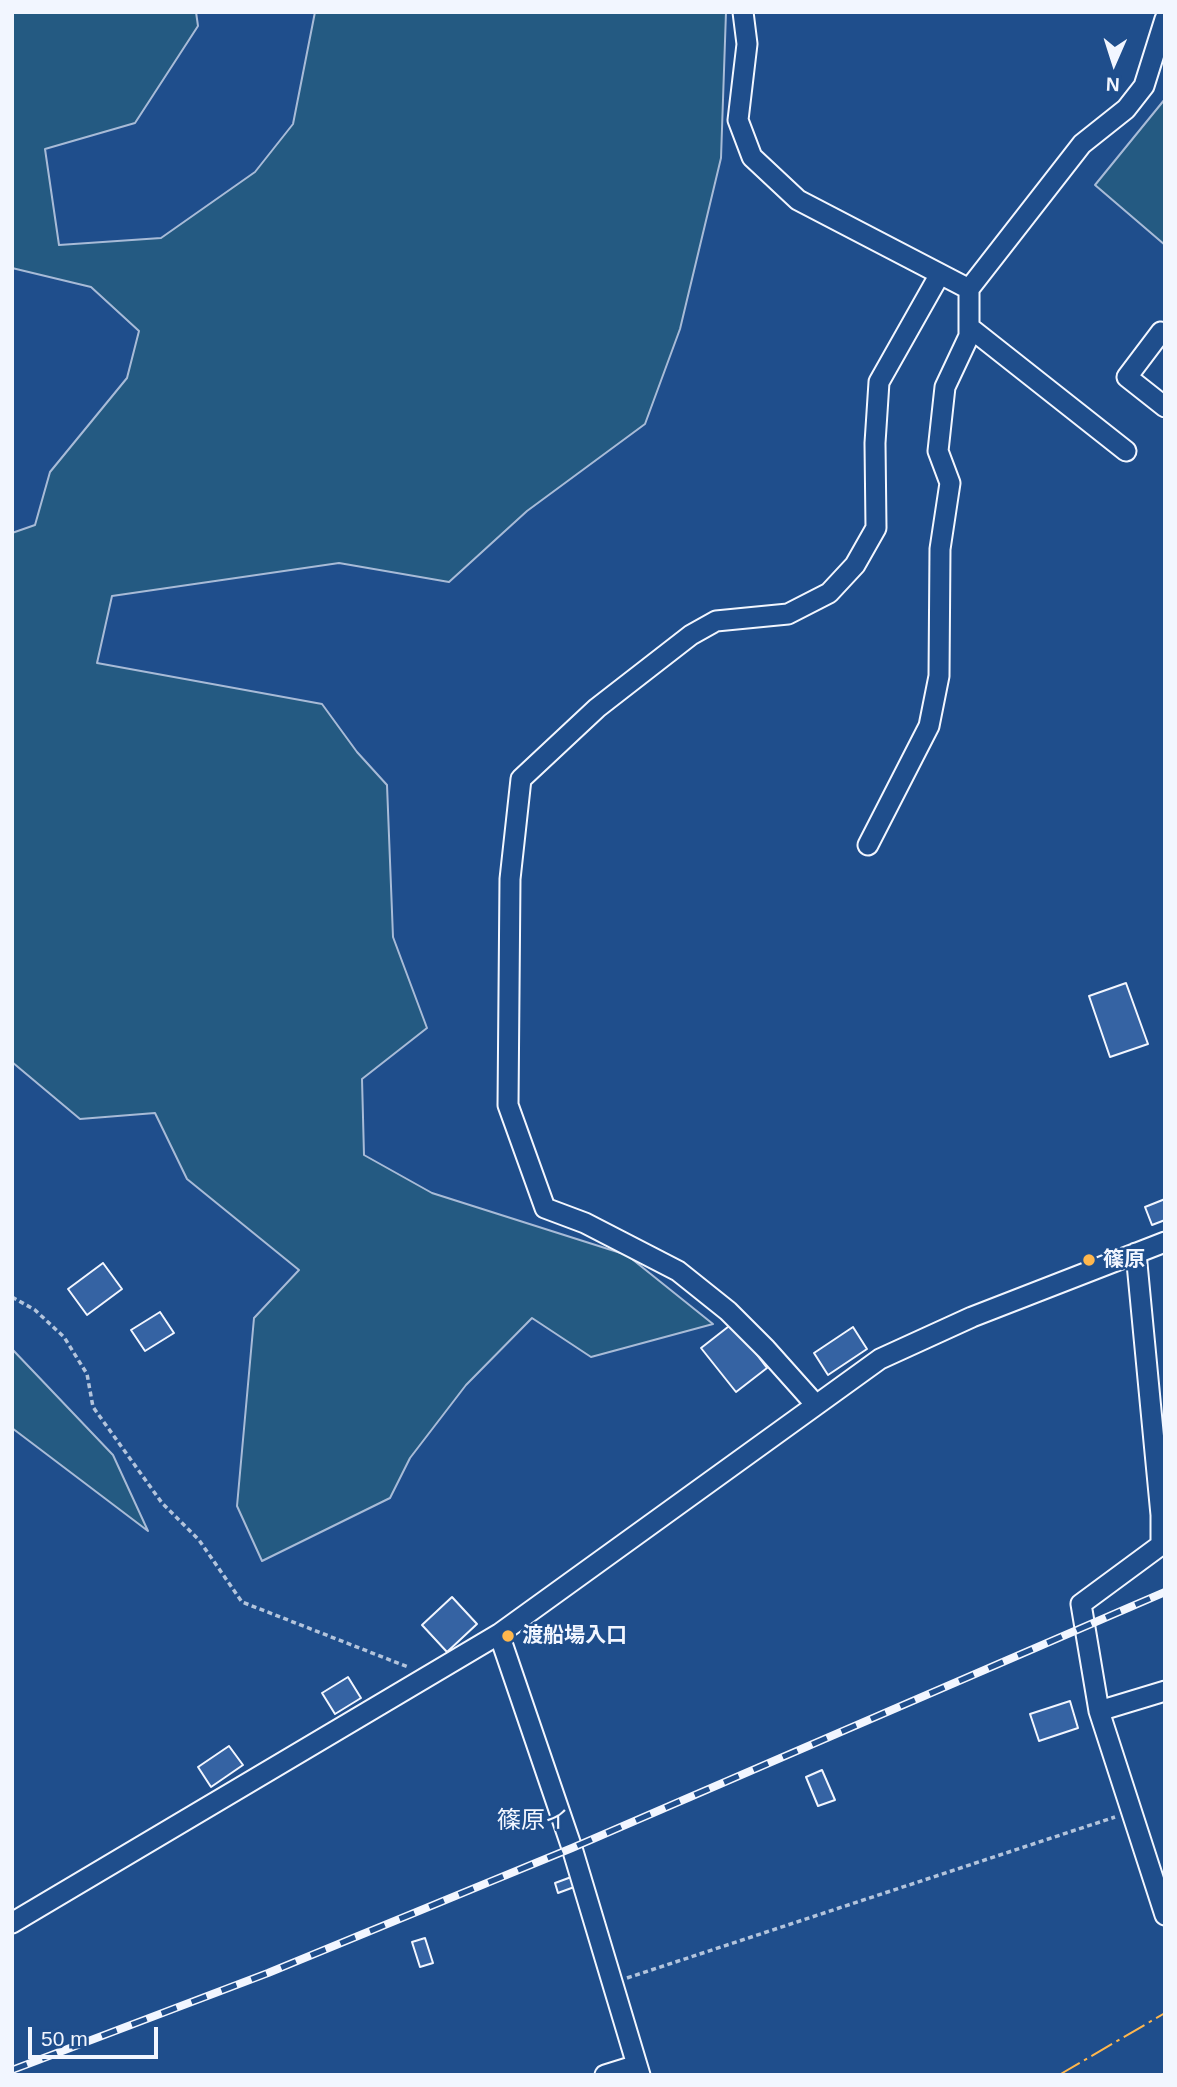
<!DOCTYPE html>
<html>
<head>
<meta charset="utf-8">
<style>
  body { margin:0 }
  #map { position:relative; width:1177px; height:2087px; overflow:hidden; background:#1f4e8c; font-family:Arial,sans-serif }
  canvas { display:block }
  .frame { position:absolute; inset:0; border:14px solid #f2f6ff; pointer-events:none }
  .north { position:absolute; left:1079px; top:28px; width:70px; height:70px; -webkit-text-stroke:5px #1f4e8c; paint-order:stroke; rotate:183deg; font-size:19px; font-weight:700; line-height:28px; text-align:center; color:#f2f6ff }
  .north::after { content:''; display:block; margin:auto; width:24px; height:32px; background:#f2f6ff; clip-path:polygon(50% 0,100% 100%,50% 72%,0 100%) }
  .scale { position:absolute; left:28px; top:2027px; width:130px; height:32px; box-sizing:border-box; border:4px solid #f2f6ff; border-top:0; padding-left:9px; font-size:21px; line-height:24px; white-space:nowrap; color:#f2f6ff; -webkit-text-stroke:5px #1f4e8c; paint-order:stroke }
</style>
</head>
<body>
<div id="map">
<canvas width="1177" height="2087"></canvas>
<div class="frame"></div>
<div class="north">N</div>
<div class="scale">50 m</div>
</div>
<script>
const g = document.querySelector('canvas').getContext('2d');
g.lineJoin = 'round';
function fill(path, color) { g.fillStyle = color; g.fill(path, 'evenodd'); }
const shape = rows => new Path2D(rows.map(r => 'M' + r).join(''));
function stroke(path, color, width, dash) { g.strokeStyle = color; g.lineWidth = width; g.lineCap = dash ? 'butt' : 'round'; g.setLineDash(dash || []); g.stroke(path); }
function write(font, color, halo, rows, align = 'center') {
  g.font = font + ' Arial,"Noto Sans JP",sans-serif'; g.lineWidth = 5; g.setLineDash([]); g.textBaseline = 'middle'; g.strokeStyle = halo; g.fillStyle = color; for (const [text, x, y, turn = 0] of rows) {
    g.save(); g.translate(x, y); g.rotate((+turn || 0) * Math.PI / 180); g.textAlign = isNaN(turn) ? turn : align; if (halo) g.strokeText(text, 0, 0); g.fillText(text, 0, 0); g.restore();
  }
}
const green = shape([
  [12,12,196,12,198,26,135,123,45,149,59,245,161,238,255,172,293,124,315,12,726,12,721,158,680,329,645,424,527,511,449,582,339,563,112,596,97,663,322,704,357,752,387,785,393,937,427,1028,362,1079,364,1155,432,1193,627,1255,713,1324,591,1357,532,1318,466,1385,410,1458,390,1498,262,1561,237,1506,254,1318,299,1270,187,1179,155,1113,80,1119,12,1062,12,533,35,525,50,472,127,378,139,331,91,287,12,268,12,12],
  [1165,99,1165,245,1095,185,1165,99],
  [12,1349,113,1455,148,1531,12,1428,12,1349]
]);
const building = shape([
  [1126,983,1148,1044,1110,1057,1089,996,1126,983],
  [1165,1199,1165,1220,1152,1225,1145,1207,1165,1199],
  [103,1263,122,1289,87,1315,68,1289,103,1263],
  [160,1312,174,1333,145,1351,131,1330,160,1312],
  [733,1323,767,1368,736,1392,701,1348,733,1323],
  [853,1327,867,1349,828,1375,814,1353,853,1327],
  [452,1597,477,1624,447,1652,422,1625,452,1597],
  [348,1677,361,1698,335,1714,322,1693,348,1677],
  [1070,1701,1078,1728,1039,1741,1030,1714,1070,1701],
  [229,1746,243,1765,211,1787,198,1767,229,1746],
  [822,1770,835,1800,818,1806,806,1777,822,1770],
  [574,1876,577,1886,558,1893,555,1883,574,1876],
  [425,1938,433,1963,420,1967,412,1942,425,1938]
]);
const path = shape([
  [12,1297,35,1310,64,1337,87,1374,93,1407,162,1503,199,1540,242,1602,408,1667],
  [627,1978,1115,1817]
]);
const minor = shape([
  [743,12,747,44,738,120,752,157,798,200,969,289],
  [969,327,1126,451],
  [1165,335,1161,332,1127,377,1165,407],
  [868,845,929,726,939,676,940,549,950,483,938,451,945,387,969,336,969,289,1082,144,1126,109,1144,86,1165,19],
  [1136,1253,1161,1515,1161,1545,1081,1604,1099,1711,1165,1915],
  [816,1405,766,1349,728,1311,678,1271,585,1223,545,1208,508,1105,510,879,521,779,597,708,691,635,716,621,788,614,829,593,855,565,876,528,875,443,879,382,940,274],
  [499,1634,572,1848,640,2075],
  [1099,1711,1165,1691],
  [12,1923,499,1634,880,1359,972,1317,1165,1242],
  [605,2075,637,2065]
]);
const rail = shape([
  [12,2070,268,1973,572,1848,1165,1592]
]);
const power = shape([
  [1059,2075,1165,2013]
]);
const markers = [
  [1089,1260,7,"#ffb74d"],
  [508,1636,7,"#ffb74d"]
];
const poiNames = [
  ["篠原",1103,1260],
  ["渡船場入口",522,1636]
];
const quarterNames = [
  ["篠原イ",533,1821]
];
fill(green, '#245a82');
stroke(green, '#a8bbd7', 2);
fill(building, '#3563a3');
stroke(building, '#f2f6ff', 2);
stroke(minor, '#f2f6ff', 23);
stroke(path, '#b3c4dc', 3.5, [5, 3.5]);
stroke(minor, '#1f4e8c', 19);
stroke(rail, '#f2f6ff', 8);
stroke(rail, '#1f4e8c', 5, [16]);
stroke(power, '#ffb74d', 2, [24, 5, 3.5, 5]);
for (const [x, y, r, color] of markers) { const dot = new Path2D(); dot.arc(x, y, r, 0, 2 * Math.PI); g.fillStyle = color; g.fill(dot); stroke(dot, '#1f4e8c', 2.5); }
write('bold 21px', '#f2f6ff', '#1f4e8c', poiNames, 'left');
write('24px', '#f2f6ff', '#1f4e8c', quarterNames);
</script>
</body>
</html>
